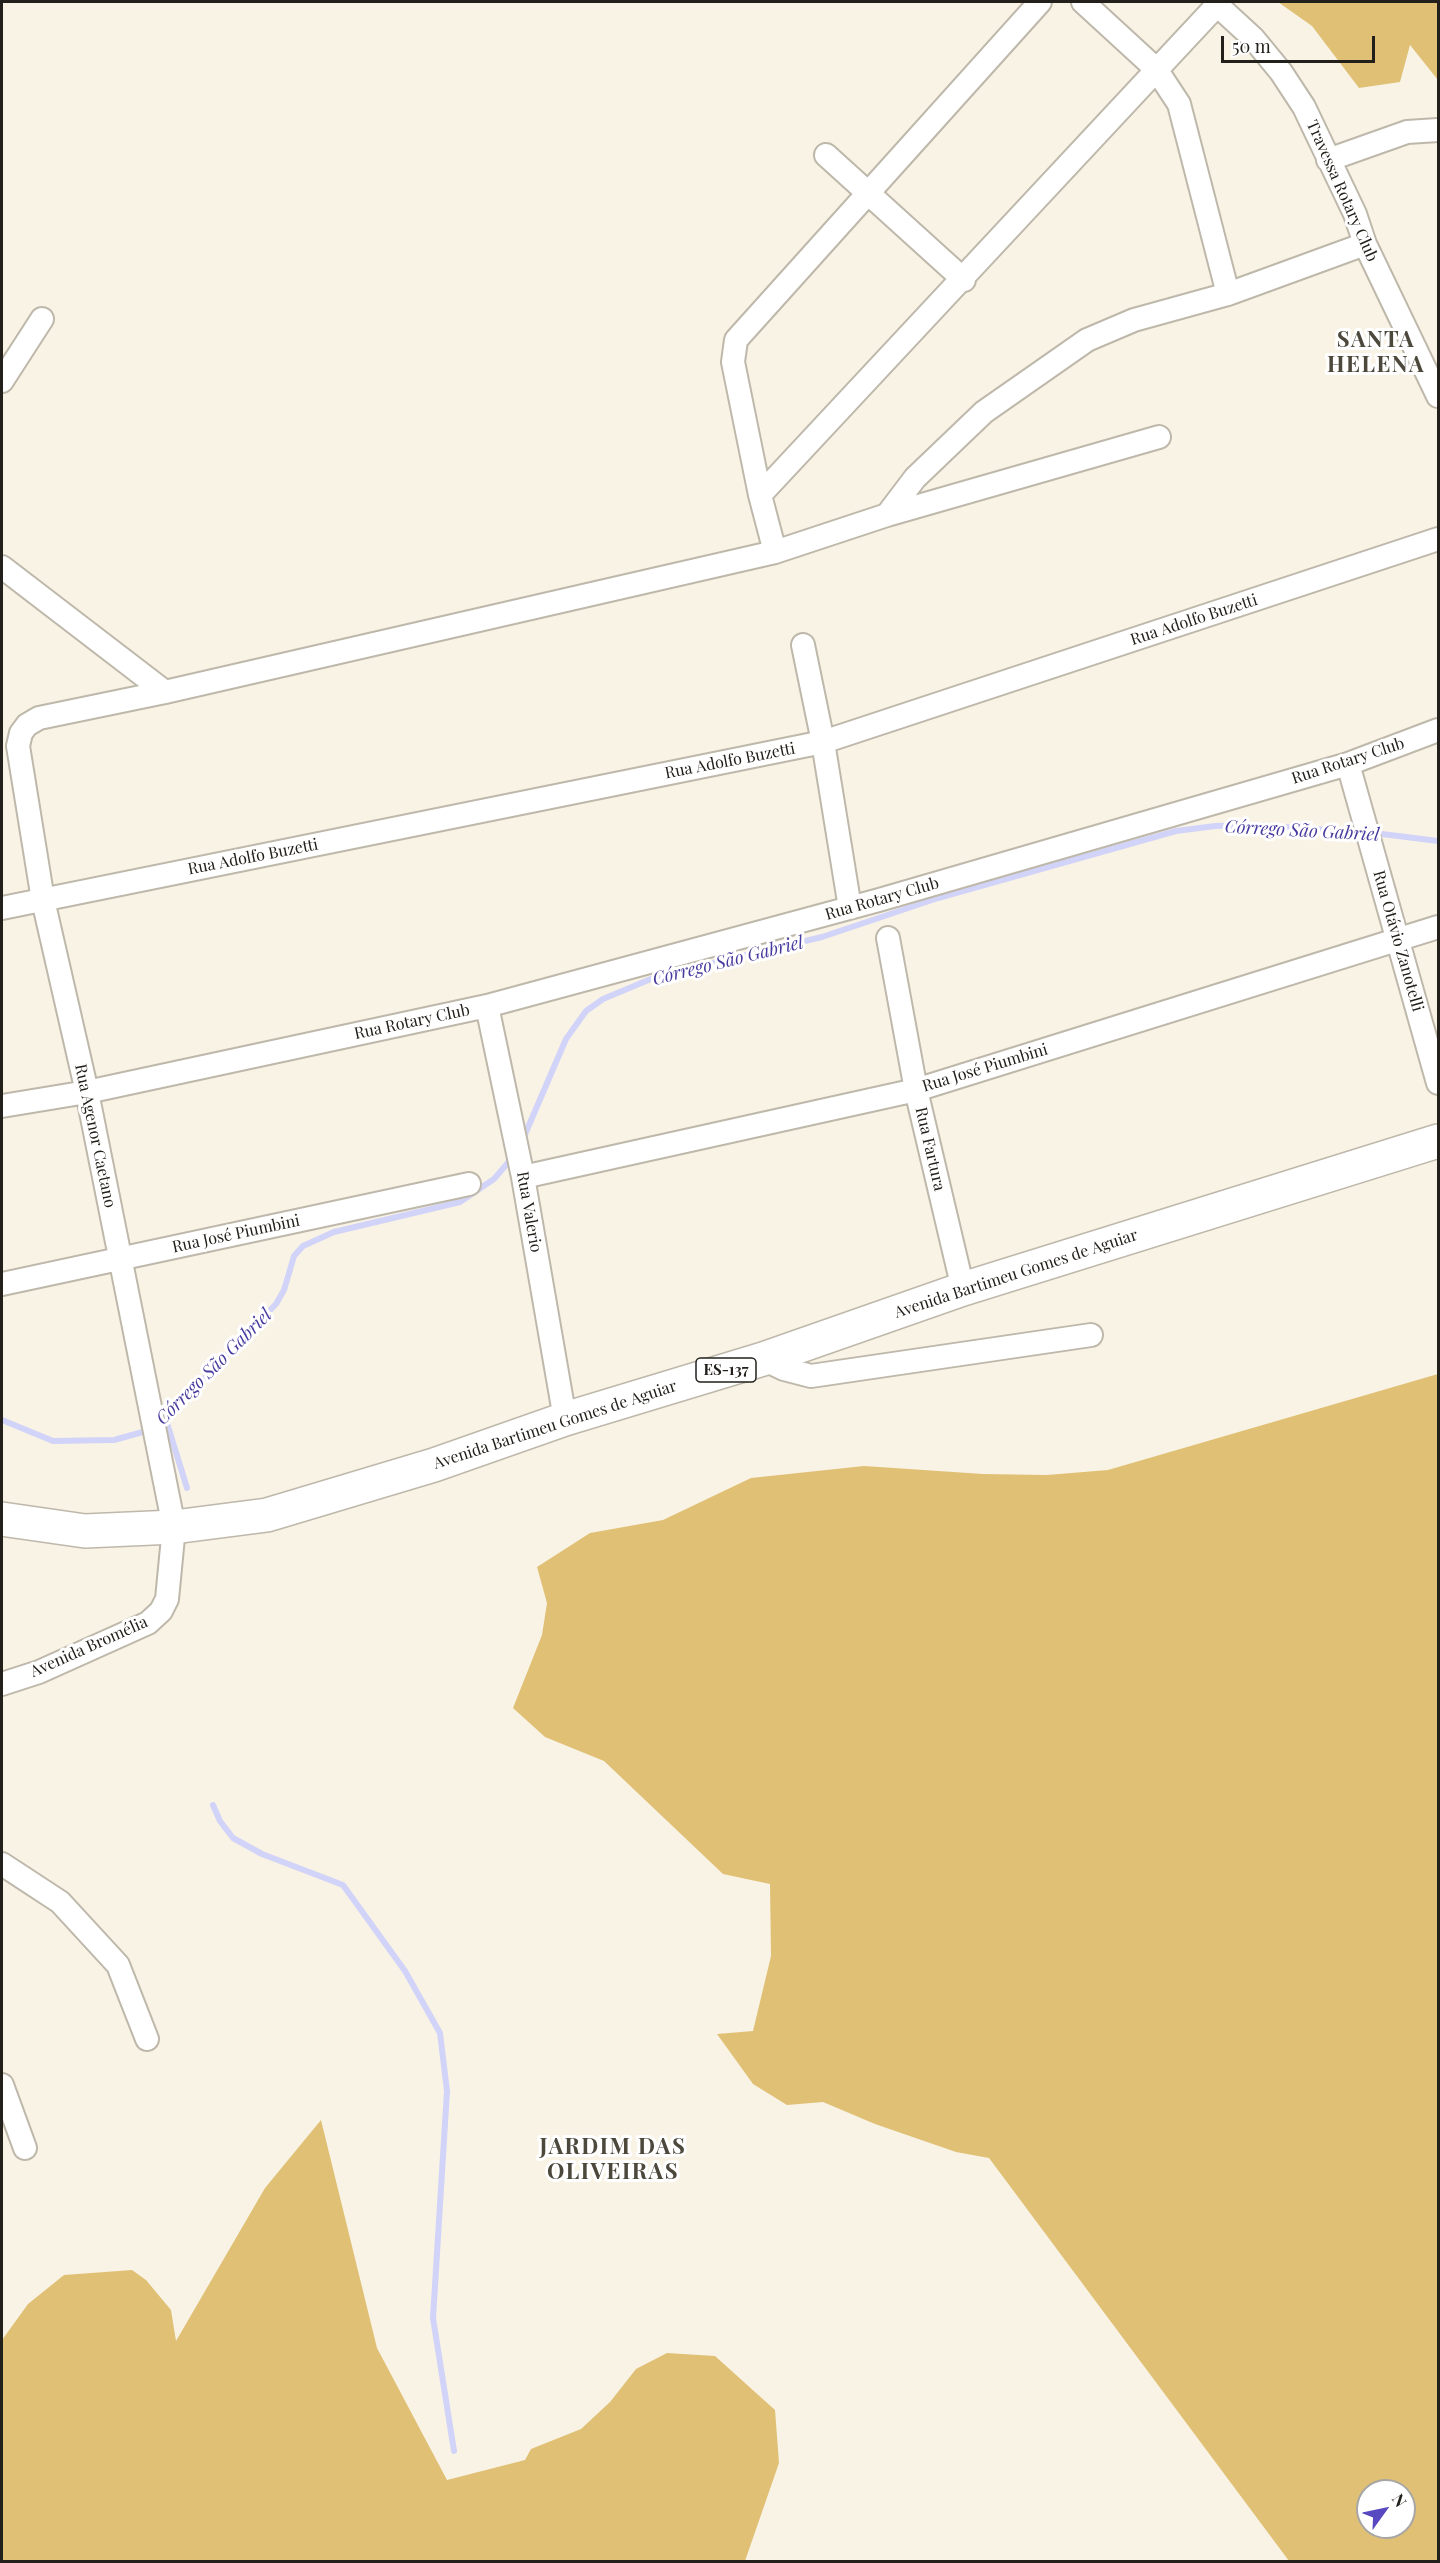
<!DOCTYPE html>
<html>
<head>
<meta charset="utf-8">
<style>
  body { margin:0 }
  #map { position:relative; width:1440px; height:2563px; overflow:hidden; background:#f9f3e5; font-family:"Playfair Display",serif }
  canvas { display:block }
  .frame { position:absolute; inset:0; border:3px solid #23201b; pointer-events:none }
  .north { position:absolute; left:1356px; top:2479px; width:60px; height:60px; box-sizing:border-box; background:#fff; border:2px solid #a7a6a4; border-radius:50%; rotate:57deg; font-size:16px; font-weight:700; line-height:24px; text-align:center; color:#23201b }
  .north::after { content:''; display:block; margin:auto; width:21px; height:27px; background:#5849c1; clip-path:polygon(50% 0,100% 100%,50% 72%,0 100%) }
  .scale { position:absolute; left:1221px; top:36px; width:154px; height:27px; box-sizing:border-box; border:3px solid #23201b; border-top:0; padding-left:8px; font-size:18px; line-height:21px; white-space:nowrap; color:#23201b; -webkit-text-stroke:4px #fff; paint-order:stroke }
</style>
</head>
<body>
<div id="map">
<canvas width="1440" height="2563"></canvas>
<div class="frame"></div>
<div class="north">N</div>
<div class="scale">50 m</div>
</div>
<script>
const g = document.querySelector('canvas').getContext('2d');
g.lineJoin = 'round';
function fill(path, color) { g.fillStyle = color; g.fill(path, 'evenodd'); }
const shape = rows => new Path2D(rows.map(r => 'M' + r).join(''));
function stroke(path, color, width, dash) { g.strokeStyle = color; g.lineWidth = width; g.lineCap = dash ? 'butt' : 'round'; g.setLineDash(dash || []); g.stroke(path); }
function write(font, color, halo, rows, align = 'center') {
  g.font = font + ' "Playfair Display",serif'; g.lineWidth = 6; g.setLineDash([]); g.textBaseline = 'middle'; g.strokeStyle = halo; g.fillStyle = color; for (const [text, x, y, turn = 0] of rows) {
    g.save(); g.translate(x, y); g.rotate((+turn || 0) * Math.PI / 180); g.textAlign = isNaN(turn) ? turn : align; if (halo) g.strokeText(text, 0, 0); g.fillText(text, 0, 0); g.restore();
  }
}
const green = shape([
  [1278,2,1438,2,1438,80,1410,45,1400,82,1359,88,1312,26],
  [1438,1374,1438,2561,1289,2561,989,2158,956,2152,875,2124,823,2102,787,2105,753,2084,717,2034,753,2031,771,1956,770,1884,723,1874,604,1761,545,1737,513,1708,542,1635,547,1603,537,1567,590,1533,663,1520,751,1478,864,1466,983,1474,1047,1475,1108,1470],
  [1368,2491,1404,2491,1404,2527,1368,2527],
  [321,2120,377,2348,447,2480,525,2460,531,2449,581,2429,610,2402,636,2369,667,2353,715,2356,775,2410,779,2463,745,2561,2,2561,2,2340,28,2304,64,2275,132,2270,146,2280,171,2310,176,2341,265,2188]
]);
const stream = shape([
  [1374,833,1438,841],
  [523,1139,566,1039,586,1011,603,999,658,976,822,937,938,898,1176,831,1215,826,1253,825,1363,832],
  [2,1420,53,1441,114,1440,150,1430],
  [166,1420,187,1488],
  [159,1425,276,1304,284,1290,294,1256,303,1246,334,1232,460,1202,494,1179,512,1158],
  [213,1805,220,1821,233,1838,262,1854,343,1885,405,1971,440,2033,447,2091,433,2318,454,2451]
]);
const street = shape([
  [1083,2,1156,69,1179,104,1228,294],
  [1217,5,1253,38,1281,72,1304,107,1355,214,1365,244,1438,396],
  [826,155,964,280],
  [1328,160,1407,132,1438,130],
  [2,381,42,319],
  [760,495,1220,2],
  [887,515,915,478,984,412,1087,340,1134,320,1228,294,1365,244],
  [775,552,760,495,733,362,736,340,1040,2],
  [2,567,165,692],
  [803,645,823,742,850,908],
  [1348,764,1438,1083],
  [2,908,823,742,1438,539],
  [888,938,916,1090,963,1289],
  [487,1006,523,1177,565,1419],
  [2,1106,87,1092,487,1006,879,900,1348,764,1438,730],
  [523,1177,916,1090,1438,927],
  [2,1284,469,1184],
  [763,1359,784,1369,811,1376,1091,1335],
  [2,1684,39,1672,148,1623,161,1611,167,1599,174,1527,87,1092,43,900,18,746,21,733,27,725,39,718,165,692,775,552,887,515,1159,437],
  [2,1864,60,1902,118,1965,147,2039],
  [2,2085,25,2148]
]);
const primary = shape([
  [2,1519,85,1531,174,1527,267,1515,434,1465,565,1419,763,1359,963,1289,1438,1141]
]);
const shields = [
  [726,1370,60]
];
const shieldNames = [
  ["ES-137",726,1370]
];
const streetNames = [
  ["Travessa Rotary Club",1342,191,66],
  ["Rua Adolfo Buzetti",1194,620,-18],
  ["Rua Adolfo Buzetti",730,761,-11],
  ["Rua Rotary Club",1348,761,-18],
  ["Rua Adolfo Buzetti",253,857,-11],
  ["Rua Rotary Club",882,899,-16],
  ["Rua Otávio Zanotelli",1398,941,74],
  ["Rua Rotary Club",412,1022,-12],
  ["Rua José Piumbini",985,1068,-17],
  ["Rua Agenor Caetano",95,1136,78],
  ["Rua Fartura",930,1149,77],
  ["Rua Valerio",529,1212,80],
  ["Rua José Piumbini",236,1234,-12],
  ["Avenida Bartimeu Gomes de Aguiar",1016,1274,-18],
  ["Avenida Bartimeu Gomes de Aguiar",555,1425,-18],
  ["Avenida Bromélia",89,1647,-24]
];
const waterNames = [
  ["Córrego São Gabriel",1302,831,3],
  ["Córrego São Gabriel",728,961,-14],
  ["Córrego São Gabriel",214,1367,-45]
];
const districtNames = [
  ["SANTA",1376,340],
  ["HELENA",1376,365],
  ["JARDIM DAS",613,2147],
  ["OLIVEIRAS",613,2172]
];
fill(green, '#e0c075');
stroke(stream, '#d2d3f8', 6);
stroke(street, '#beb8ab', 26);
stroke(primary, '#beb8ab', 36);
stroke(street, '#fff', 22);
stroke(primary, '#fff', 33);
for (const [x, y, w] of shields) { const box = new Path2D(); box.roundRect(x - w / 2, y - 12, w, 24, 4.5); g.fillStyle = '#fff'; g.fill(box); stroke(box, '#23201b', 1.5); }
write('bold 15px', '#23201b', null, shieldNames);
write('16px', '#23201b', '#fff', streetNames);
write('italic 18px', '#473a9e', '#fff', waterNames);
g.letterSpacing = '1.5px';
write('bold 22px', '#4c483c', '#fff', districtNames);
g.letterSpacing = '0px';
</script>
</body>
</html>
